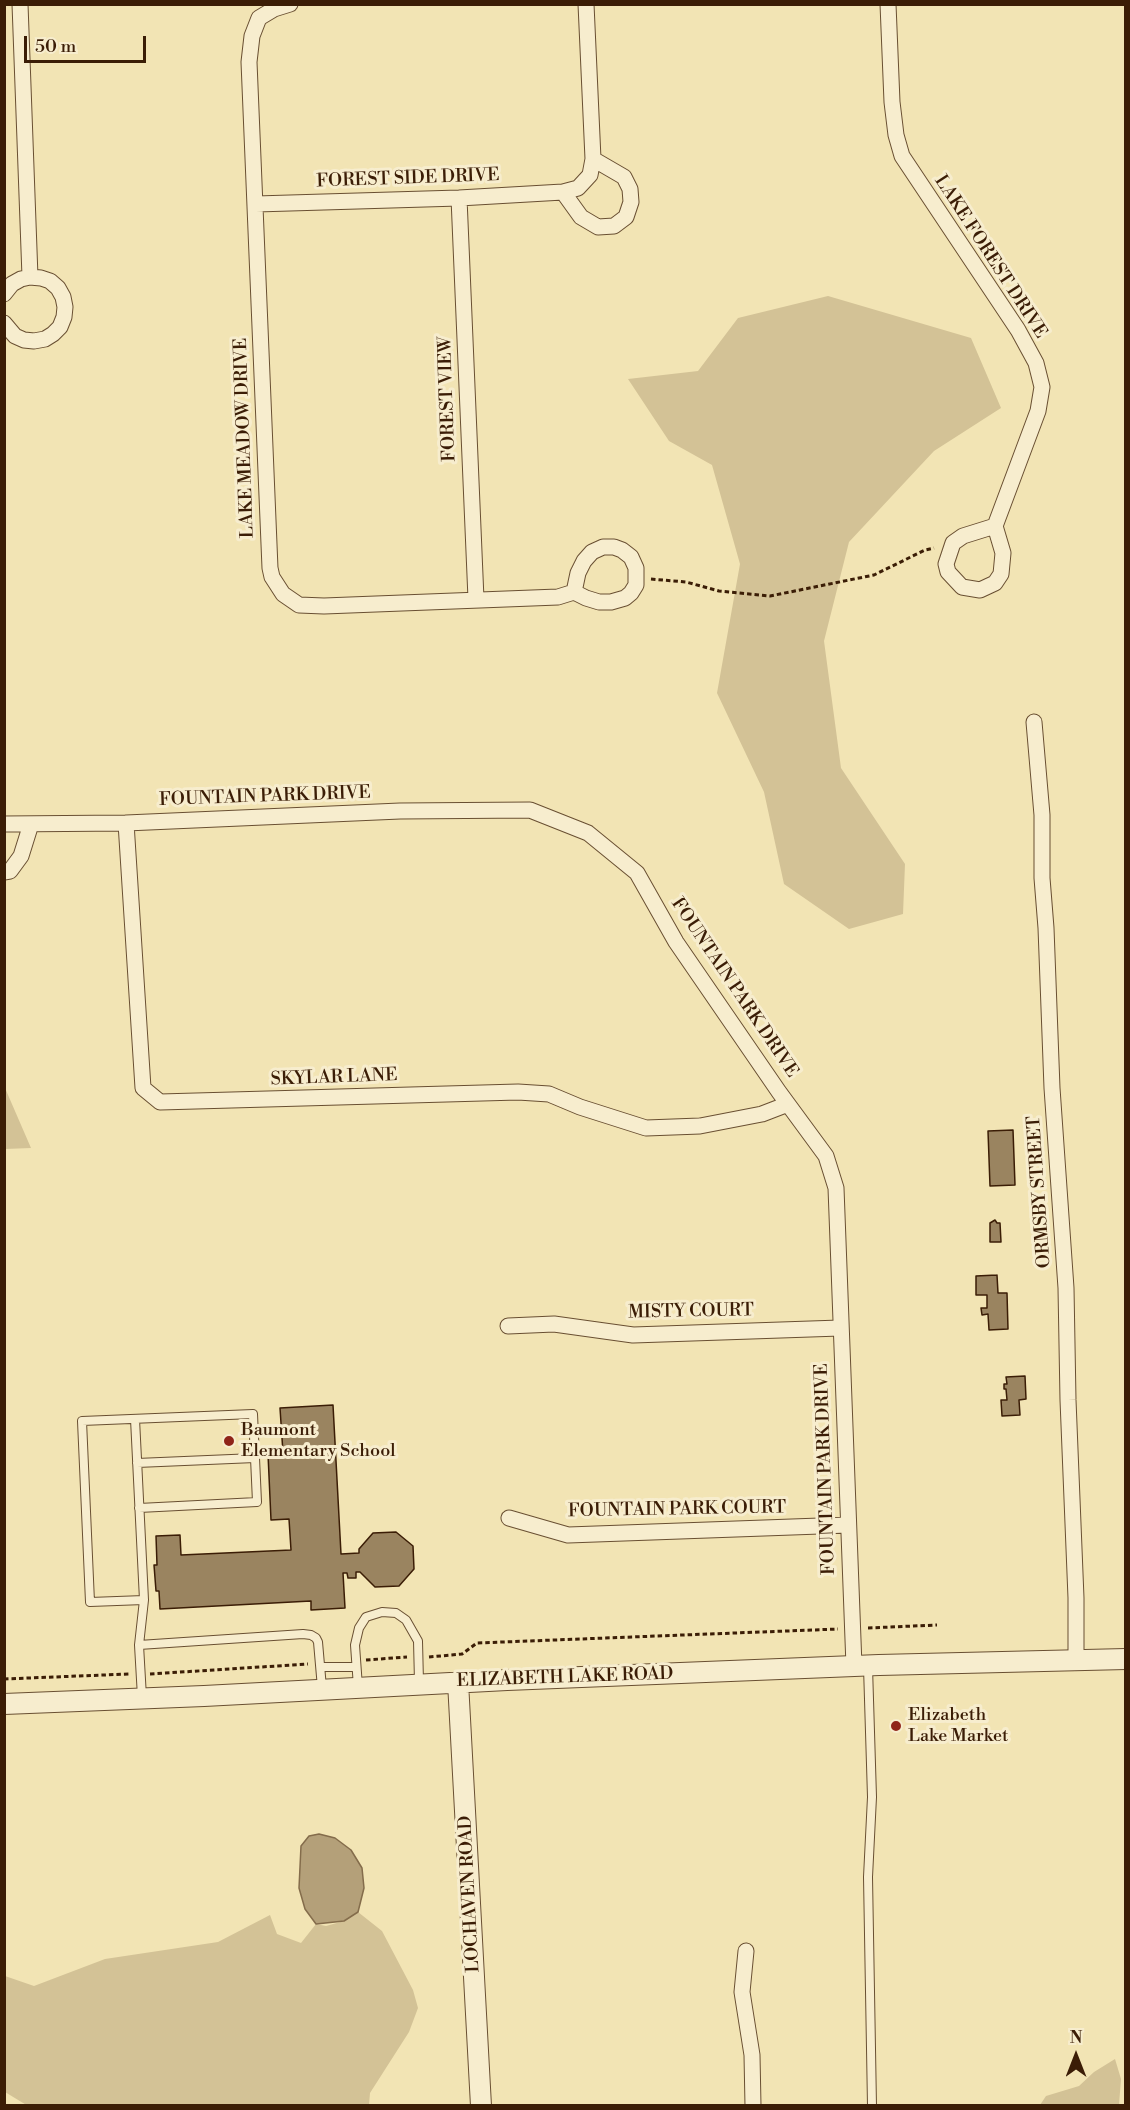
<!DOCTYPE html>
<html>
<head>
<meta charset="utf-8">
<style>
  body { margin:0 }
  #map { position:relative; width:1130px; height:2110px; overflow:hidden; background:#f2e4b4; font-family:"Libre Bodoni",serif }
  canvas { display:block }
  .frame { position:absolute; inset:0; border:6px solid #3b1d06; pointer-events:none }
  .north { position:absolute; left:1046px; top:2026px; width:60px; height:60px; -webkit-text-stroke:4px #f7edce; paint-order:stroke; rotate:0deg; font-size:16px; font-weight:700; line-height:24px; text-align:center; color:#3b1d06 }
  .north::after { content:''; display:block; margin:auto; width:21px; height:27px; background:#3b1d06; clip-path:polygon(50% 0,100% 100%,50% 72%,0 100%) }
  .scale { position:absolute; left:24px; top:36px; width:122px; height:27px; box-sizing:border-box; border:3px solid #3b1d06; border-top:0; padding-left:8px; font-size:18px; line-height:21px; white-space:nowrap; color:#3b1d06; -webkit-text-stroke:4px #f7edce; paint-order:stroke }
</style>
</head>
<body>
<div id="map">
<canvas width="1130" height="2110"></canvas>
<div class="frame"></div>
<div class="north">N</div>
<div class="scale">50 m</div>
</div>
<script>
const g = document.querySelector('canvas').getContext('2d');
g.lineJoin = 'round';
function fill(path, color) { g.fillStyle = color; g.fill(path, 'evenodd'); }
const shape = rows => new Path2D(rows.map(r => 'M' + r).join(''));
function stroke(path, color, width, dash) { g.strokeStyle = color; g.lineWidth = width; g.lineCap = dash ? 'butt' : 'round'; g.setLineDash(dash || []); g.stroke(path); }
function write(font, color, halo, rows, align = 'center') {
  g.font = font + ' "Libre Bodoni",serif'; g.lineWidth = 6; g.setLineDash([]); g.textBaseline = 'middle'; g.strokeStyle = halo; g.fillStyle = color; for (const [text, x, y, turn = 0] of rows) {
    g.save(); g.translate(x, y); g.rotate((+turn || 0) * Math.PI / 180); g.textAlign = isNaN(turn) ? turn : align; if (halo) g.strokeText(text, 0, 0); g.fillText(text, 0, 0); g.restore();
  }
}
const green = shape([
  [828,296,971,338,1001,408,934,451,849,542,824,641,841,768,905,864,903,914,849,929,784,884,764,792,717,693,740,564,712,465,669,441,628,379,698,371,738,318],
  [5,1088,31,1148,5,1149],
  [358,1912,382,1931,413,1990,418,2008,409,2032,370,2093,369,2105,28,2106,5,2092,5,1976,34,1986,105,1959,218,1942,270,1915,277,1934,301,1943,316,1924,326,1926,344,1921],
  [1115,2059,1121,2079,1119,2105,1040,2105,1046,2096,1079,2086,1094,2072]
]);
const water = shape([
  [319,1834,335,1838,351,1850,362,1868,364,1888,358,1912,344,1921,316,1924,305,1909,299,1888,301,1846,309,1836,319,1834]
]);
const building = shape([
  [1013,1130,1015,1185,990,1186,988,1131,1013,1130],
  [995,1220,997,1223,1000,1223,1001,1242,990,1242,990,1223,995,1220],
  [997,1275,998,1293,1007,1293,1008,1329,989,1330,988,1314,982,1315,981,1308,987,1308,987,1295,976,1295,976,1276,997,1275],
  [1025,1376,1026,1399,1019,1400,1020,1415,1002,1416,1001,1400,1007,1400,1006,1389,1004,1389,1004,1384,1007,1384,1006,1377,1025,1376],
  [333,1405,341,1554,359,1553,359,1549,373,1533,396,1532,413,1546,414,1569,399,1586,375,1587,360,1572,356,1572,356,1578,348,1578,347,1573,343,1573,345,1608,311,1610,311,1601,160,1609,159,1591,156,1591,154,1565,157,1565,156,1536,180,1535,181,1555,291,1550,289,1519,271,1520,268,1454,283,1453,280,1408,333,1405]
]);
const path = shape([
  [651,579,686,582,719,591,770,596,874,575,925,550,934,548],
  [868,1628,937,1625],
  [429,1657,462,1654,477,1643,838,1629],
  [366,1660,407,1657],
  [150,1674,308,1664],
  [4,1679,129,1674]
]);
const service = shape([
  [135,1419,144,1600,139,1645],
  [137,1463,255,1458],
  [139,1508,257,1502,253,1414,82,1421,90,1602,144,1600],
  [321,1667,355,1667],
  [868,1667,872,1797,868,1877,872,2106],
  [358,1687,355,1645,359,1628,366,1617,382,1612,396,1613,406,1620,418,1641,419,1682],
  [142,1697,139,1645,303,1634,311,1635,316,1638,318,1642,322,1688]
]);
const minor = shape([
  [20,4,30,277],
  [290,4,274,9,259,18,252,36,249,62,270,568,272,577,283,594,299,605,324,606,558,597,574,592,586,598,599,602,611,602,625,598,631,593,636,585,636,568,631,557,622,550,614,547,603,547,592,552,584,561,578,573,574,592],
  [888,4,892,102,896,135,902,156,1018,330,1036,363,1042,387,1038,411,995,526,1003,553,1001,574,995,583,980,590,962,587,948,572,946,564,953,543,963,536,995,526],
  [563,192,581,217,598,227,614,226,626,217,631,202,630,189,624,177,593,159],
  [459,198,476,599],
  [256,204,459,198,563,192,578,188,590,175,593,159,586,4],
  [4,294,12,284,21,279,30,277,41,278,50,281,58,288,63,297,65,307,64,317,60,327,53,334,45,339,34,341,24,340,15,336,4,323],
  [1034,722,1042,815,1042,878,1046,928,1052,1088,1066,1288,1068,1400,1076,1598,1076,1661],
  [126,823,143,1088,160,1102,518,1092,549,1094,580,1107,646,1128,700,1126,762,1114,788,1104],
  [4,824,126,823,400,811,530,810,588,833,637,873,676,942,779,1092,826,1156,836,1188,854,1666],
  [4,872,10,871,21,856,31,824],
  [508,1326,554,1324,633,1335,840,1328],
  [509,1518,568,1535,848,1525],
  [746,1951,742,1992,752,2055,753,2106]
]);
const tertiary = shape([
  [458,1682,481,2106],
  [4,1704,204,1696,507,1680,879,1665,1126,1659]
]);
const markers = [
  [229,1441,6,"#8f2418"],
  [896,1726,6,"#8f2418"]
];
const streetNames = [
  ["FOREST SIDE DRIVE",408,179,-2],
  ["LAKE FOREST DRIVE",990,257,57],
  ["FOREST VIEW",448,399,-92],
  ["LAKE MEADOW DRIVE",245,438,-92],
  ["FOUNTAIN PARK DRIVE",265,797,-2],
  ["FOUNTAIN PARK DRIVE",734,988,56],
  ["SKYLAR LANE",334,1078,-2],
  ["ORMSBY STREET",1040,1192,-94],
  ["MISTY COURT",691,1312,-1],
  ["FOUNTAIN PARK DRIVE",826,1469,-92],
  ["FOUNTAIN PARK COURT",677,1510,-1],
  ["ELIZABETH LAKE ROAD",565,1678,-2],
  ["LOCHAVEN ROAD",470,1894,-93]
];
const poiNames = [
  ["Baumont",241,1431],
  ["Elementary School",241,1452],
  ["Elizabeth",908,1716],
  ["Lake Market",908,1737]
];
fill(green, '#d3c296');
fill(water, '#b4a079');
stroke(water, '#846c4b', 1.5);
fill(building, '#9a8460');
stroke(building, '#3b1d06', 1.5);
stroke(service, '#694f32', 10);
stroke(minor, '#694f32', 17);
stroke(tertiary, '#694f32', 22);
stroke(path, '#3b1d06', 3, [4.5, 3]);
stroke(service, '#f7edce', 8);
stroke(minor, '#f7edce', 15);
stroke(tertiary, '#f7edce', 20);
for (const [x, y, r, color] of markers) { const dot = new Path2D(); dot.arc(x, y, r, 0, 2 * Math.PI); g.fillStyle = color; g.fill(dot); stroke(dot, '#f7edce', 2); }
write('18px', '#3b1d06', '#f7edce', streetNames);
write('18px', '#3b1d06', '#f7edce', poiNames, 'left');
</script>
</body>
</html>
